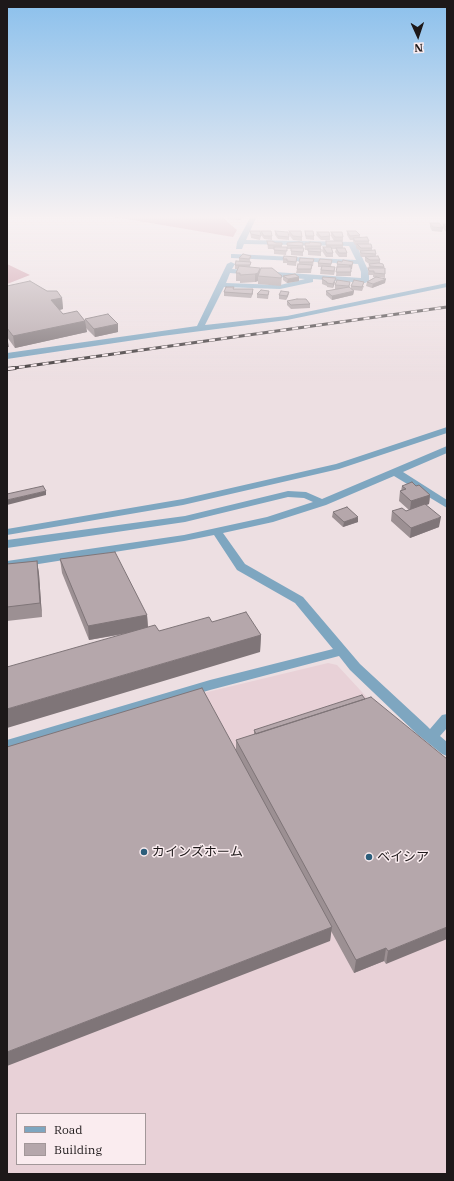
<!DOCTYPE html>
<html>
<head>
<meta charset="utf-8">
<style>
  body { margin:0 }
  #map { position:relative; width:454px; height:1181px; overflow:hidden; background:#eddfe2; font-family:"IBM Plex Serif",serif }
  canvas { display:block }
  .frame { position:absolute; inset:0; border:8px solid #1d1819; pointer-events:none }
  .legend { position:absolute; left:16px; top:1113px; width:130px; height:52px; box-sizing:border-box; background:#faecef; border:1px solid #a29799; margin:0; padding:5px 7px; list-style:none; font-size:12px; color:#1d1819 }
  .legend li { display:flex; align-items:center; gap:8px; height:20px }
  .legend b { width:20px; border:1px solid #a29799 }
  .north { position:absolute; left:398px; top:16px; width:40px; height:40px; -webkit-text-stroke:3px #faecef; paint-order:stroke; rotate:177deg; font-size:11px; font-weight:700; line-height:16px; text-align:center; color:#1d1819 }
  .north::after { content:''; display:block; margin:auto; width:14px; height:18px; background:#1d1819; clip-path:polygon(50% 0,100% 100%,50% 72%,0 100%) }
</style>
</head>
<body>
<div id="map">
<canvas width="454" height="1181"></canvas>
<div class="frame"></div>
<ul class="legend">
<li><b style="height:5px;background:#7ea6c0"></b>Road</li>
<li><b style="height:11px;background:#b5a7ab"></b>Building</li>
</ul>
<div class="north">N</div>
</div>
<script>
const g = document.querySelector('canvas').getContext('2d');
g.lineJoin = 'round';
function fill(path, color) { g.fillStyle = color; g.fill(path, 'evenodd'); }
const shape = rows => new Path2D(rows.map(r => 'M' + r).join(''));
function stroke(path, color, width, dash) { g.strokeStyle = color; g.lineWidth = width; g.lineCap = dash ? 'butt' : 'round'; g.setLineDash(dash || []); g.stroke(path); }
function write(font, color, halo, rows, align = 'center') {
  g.font = font + ' "IBM Plex Serif","Noto Sans JP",serif'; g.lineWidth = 3; g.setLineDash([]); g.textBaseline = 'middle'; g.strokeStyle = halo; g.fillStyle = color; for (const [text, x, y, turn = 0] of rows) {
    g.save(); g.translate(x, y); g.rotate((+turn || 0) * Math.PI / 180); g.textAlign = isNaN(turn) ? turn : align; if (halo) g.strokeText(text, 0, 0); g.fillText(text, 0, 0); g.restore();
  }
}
const built = shape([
  [328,663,337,665,374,705,447,768,447,1174,7,1174,7,753,195,695],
  [17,1114,145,1114,145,1164,17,1164]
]);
const forest = shape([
  [109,216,221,216,237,230,233,237],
  [7,264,30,275,7,284]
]);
const minor = shape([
  [251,216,257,216,246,240,355,242,369,272,369,281,365,283,313,279,313,282,280,289,224,287,205,325,287,316,447,283,447,287,287,320,162,336,7,359,7,353,197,326,227,264,231,262,235,264,232,269,361,278,361,272,358,264,231,258,231,254,234,254,356,260,349,246,244,244,242,249,236,249,237,242,251,216],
  [230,273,305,279,280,285,226,283,230,273],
  [447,427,447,433,339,469,183,505,7,535,7,529,183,499,336,464,447,427],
  [447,446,447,453,403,472,447,500,447,508,394,476,326,505,273,522,223,533,245,564,303,597,360,664,427,726,430,729,442,715,447,714,447,728,440,736,447,742,447,756,442,754,417,734,350,670,339,656,210,690,7,750,7,740,210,680,333,649,295,603,237,570,214,535,184,541,7,569,7,561,184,535,267,517,313,502,304,498,288,497,185,522,7,548,7,540,185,516,288,491,306,492,322,499,447,446]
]);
const railFar1 = shape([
  [7,369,447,307]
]);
const rail = shape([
  [7,369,15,368]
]);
const wall = shape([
  [227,216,244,216,240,220,227,219],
  [430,223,442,227,443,224,447,224,447,231,446,232,443,228,442,232,432,231,430,227],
  [250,231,261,236,260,240,251,238],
  [261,231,272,236,272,240,264,239,261,235],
  [275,231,289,237,289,240,278,239,275,235],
  [289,231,302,237,302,241,293,240,289,235],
  [305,231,314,236,314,240,306,239,305,235],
  [347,231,360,235,360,237,369,241,369,244,372,248,372,250,376,254,376,256,380,260,380,263,384,267,385,274,385,278,379,277,385,283,372,288,366,286,367,282,375,277,373,277,373,275,368,275,369,264,365,261,365,257,361,257,360,255,360,251,356,248,356,245,355,245,353,241,353,240,350,240,347,235],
  [317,232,330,236,330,240,321,240,316,235],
  [331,232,343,237,343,241,334,241,331,236],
  [267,241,276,243,282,243,282,247,287,247,286,255,274,254,274,249,268,249],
  [326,241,343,245,343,248,347,253,347,257,339,257,335,252,336,249,332,249,333,253,333,257,326,257,322,251,323,247,326,247],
  [287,243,303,243,303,256,291,255,291,249,287,249],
  [305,243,321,246,321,256,308,255,308,250,305,250],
  [251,256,250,260,250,262,251,262,250,267,260,272,282,276,281,286,258,284,258,280,258,281,255,282,240,283,240,281,236,281,236,273,238,269,235,269,235,265,239,261,239,258],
  [297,257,296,266,287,265,287,263,283,263,283,259],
  [314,259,313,266,312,266,311,273,296,273,297,269,299,264,299,262],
  [332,260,331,266,335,271,334,275,320,274,321,267,318,267,318,263],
  [338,261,352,266,351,269,351,276,336,276,337,264],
  [283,276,299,277,299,281,287,283,283,280],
  [322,279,335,282,333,288,327,287,327,286,322,284],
  [335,285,350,286,349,288,351,289,351,286,364,286,362,291,353,290,354,291,353,295,332,300,326,295,326,291,338,289,335,289],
  [7,286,47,291,62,298,63,309,59,310,63,314,85,320,118,324,118,332,95,337,86,328,87,332,15,348,7,337],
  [234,289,253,293,251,298,224,296,224,292],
  [269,291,268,299,257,298,257,294],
  [289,292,288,296,286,300,279,299,279,295],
  [287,301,310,304,310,308,291,309,287,305],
  [402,486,416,486,430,495,429,504,426,505,439,527,410,538,391,521,392,511,406,511,409,510,399,501,400,491,401,491],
  [333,512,358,522,343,527,332,517],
  [60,559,147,615,148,627,159,631,212,622,261,635,260,652,124,634,89,640,62,573],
  [37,561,39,574,42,617,7,621,7,564],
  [365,699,447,759,386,964,384,961,354,973,331,931,330,941,236,751,236,740,254,735,254,730]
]);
const shadedWall = shape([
  [240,216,244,216,240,220],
  [353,262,352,269,349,269,349,265],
  [260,268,260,276,258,276,258,281,255,282,255,274],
  [299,277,299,281,287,283,288,279],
  [336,278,335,282,333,288,333,284],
  [386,279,385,283,372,288,373,284],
  [253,289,253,293,251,298,252,294],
  [354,291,353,295,332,300,332,296],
  [289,292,288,296,286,300,287,296],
  [62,298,63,309,52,312,51,300],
  [85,321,87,332,15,348,13,336],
  [118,324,118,332,95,337,94,329],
  [8,342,9,347,7,347,7,343],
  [46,491,46,495,7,505,7,500],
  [430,495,429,504,410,510,411,501],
  [358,517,358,522,343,527,344,522],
  [441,517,439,527,410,538,411,528],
  [37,561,39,574,42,617,40,603],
  [147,615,148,629,89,640,88,626],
  [261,635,260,652,7,728,7,709],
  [332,927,330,941,7,1066,7,1052],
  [447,927,447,939,386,964,388,951],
  [386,948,384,961,354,973,356,960]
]);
const building = shape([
  [430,223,439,223,443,228,433,227,430,223],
  [443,224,447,224,447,228,443,224],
  [250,231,260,231,261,236,251,234,250,231],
  [261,231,271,231,272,236,264,236,261,231],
  [275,231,288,232,289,237,278,236,275,231],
  [289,231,301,231,302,237,293,236,289,231],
  [305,231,313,231,314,236,306,236,305,231],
  [347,231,356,231,360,235,350,236,347,231],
  [317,232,329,232,330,236,321,237,317,232],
  [331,232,342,232,343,237,335,237,331,232],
  [367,237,369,241,355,241,353,238,367,237],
  [267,241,272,241,276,243,282,243,282,245,268,245,267,241],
  [326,241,342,241,343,245,326,245,326,241],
  [299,242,303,243,303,246,287,245,287,243,299,242],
  [310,242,321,243,321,246,305,246,305,243,310,243,310,242],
  [357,244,371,244,372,248,361,248,357,244],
  [274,247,287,247,287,251,274,250,274,247],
  [323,247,331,247,333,253,327,253,323,247],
  [291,248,304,248,303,252,291,251,291,248],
  [336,248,345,248,347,253,339,253,336,248],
  [308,249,321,249,321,252,308,251,308,249],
  [375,250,376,254,361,253,360,251,375,250],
  [243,254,251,256,249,259,239,258,243,254],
  [284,256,297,257,296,262,287,261,287,259,283,259,284,256],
  [378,256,380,260,370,260,365,257,378,256],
  [300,258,314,259,313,262,299,262,300,258],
  [320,259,332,260,331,264,318,263,320,259],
  [343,260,353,262,352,265,349,265,337,264,338,261,342,262,343,260],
  [236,261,251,262,250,265,235,265,236,261],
  [379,263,383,264,384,267,370,266,369,264,379,263],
  [298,264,312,265,311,269,297,269,298,264],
  [239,266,260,268,258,273,255,274,240,275,240,273,236,273,239,266],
  [322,266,335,267,334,271,321,270,322,266],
  [337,267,351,267,351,272,336,272,337,267],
  [261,268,272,268,282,276,281,278,258,276,261,268],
  [368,268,385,268,385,274,374,273,374,271,369,271,368,268],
  [295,274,299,277,288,279,283,276,295,274],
  [323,277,336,278,333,284,327,283,327,282,322,279,323,277],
  [376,277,386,279,373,284,367,282,376,277],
  [337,280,350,282,349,286,335,285,337,280],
  [354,280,364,282,362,287,351,286,354,280],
  [30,281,47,291,57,291,62,298,51,300,63,314,77,311,85,321,13,336,7,328,7,286,30,281],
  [226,287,234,287,233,289,253,289,252,294,224,292,226,287],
  [349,287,354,291,332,296,326,291,349,287],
  [261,290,269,291,268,295,257,294,261,290],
  [281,291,289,292,287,296,279,295,281,291],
  [297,299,306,299,310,304,291,305,287,301,297,299],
  [108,314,118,324,94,329,85,319,108,314],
  [412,482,416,486,419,485,430,495,411,501,400,491,406,489,402,486,412,482],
  [43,486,46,491,7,500,7,494,43,486],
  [425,504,441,517,411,528,392,511,402,508,406,511,425,504],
  [347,507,358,517,344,522,333,512,347,507],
  [115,552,147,615,88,626,60,559,115,552],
  [37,561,40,603,7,607,7,564,37,561],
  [246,612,261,635,7,709,7,667,155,625,159,631,209,617,212,622,246,612],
  [202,688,332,927,7,1052,7,747,202,688],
  [362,695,365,699,256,734,254,730,362,695],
  [371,697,447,759,447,927,388,951,386,948,356,960,236,740,371,697]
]);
const markers = [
  [144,852,4,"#2c5e7b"],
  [369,857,4,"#2c5e7b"]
];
const nearPoinames = [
  ["カインズホーム",152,852],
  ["ベイシア",377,857]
];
fill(built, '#e8d1d7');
fill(forest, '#c992a1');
fill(minor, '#7ea6c0');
stroke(railFar1, '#433d3e', 3);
stroke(rail, '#433d3e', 4);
stroke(railFar1, '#faecef', 2, [6]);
stroke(rail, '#faecef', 2.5, [8]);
fill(wall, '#9c9093');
fill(shadedWall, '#7f7578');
fill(building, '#b5a7ab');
stroke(building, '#7f7578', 1);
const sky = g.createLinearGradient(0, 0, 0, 381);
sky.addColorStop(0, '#8bc0ec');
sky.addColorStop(0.57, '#f7f1f2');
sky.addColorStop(1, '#f7f1f200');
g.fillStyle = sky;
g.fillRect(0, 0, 454, 381);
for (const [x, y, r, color] of markers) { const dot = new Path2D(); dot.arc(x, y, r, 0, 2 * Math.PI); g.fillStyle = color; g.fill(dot); stroke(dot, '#faecef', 1.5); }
write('13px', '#1d1819', '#faecef', nearPoinames, 'left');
</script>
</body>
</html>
